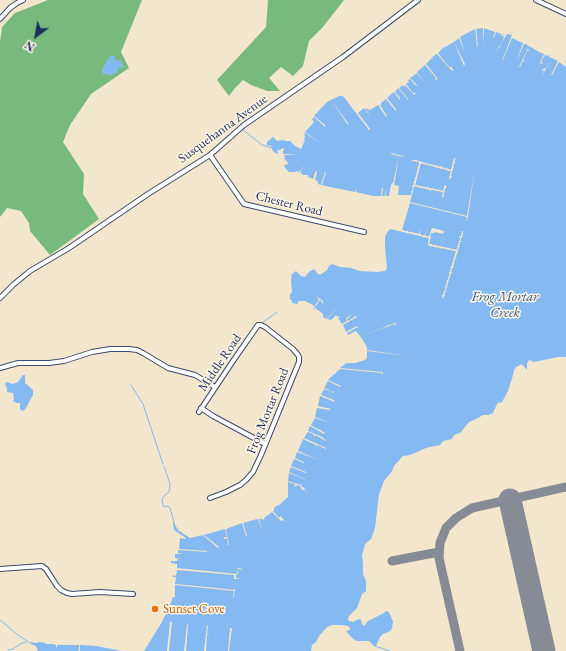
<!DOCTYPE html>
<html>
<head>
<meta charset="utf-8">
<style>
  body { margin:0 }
  #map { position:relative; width:566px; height:651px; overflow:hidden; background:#f2e7cc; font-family:"EB Garamond",serif }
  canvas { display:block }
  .north { position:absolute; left:16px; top:16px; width:40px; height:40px; -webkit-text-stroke:3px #fcf5e5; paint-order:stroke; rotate:212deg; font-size:11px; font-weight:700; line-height:16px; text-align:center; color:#1b2f5e }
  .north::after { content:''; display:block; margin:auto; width:14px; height:18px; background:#1b2f5e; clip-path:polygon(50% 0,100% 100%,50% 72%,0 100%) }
</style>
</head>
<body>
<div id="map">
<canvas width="566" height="651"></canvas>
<div class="north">N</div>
</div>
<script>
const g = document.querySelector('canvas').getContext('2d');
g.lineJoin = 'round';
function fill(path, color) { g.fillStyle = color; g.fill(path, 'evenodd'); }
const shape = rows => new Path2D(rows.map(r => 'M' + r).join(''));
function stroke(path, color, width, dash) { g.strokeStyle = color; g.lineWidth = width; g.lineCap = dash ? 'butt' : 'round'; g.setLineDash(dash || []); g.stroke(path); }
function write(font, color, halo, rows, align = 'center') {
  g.font = font + ' "EB Garamond",serif'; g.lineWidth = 3; g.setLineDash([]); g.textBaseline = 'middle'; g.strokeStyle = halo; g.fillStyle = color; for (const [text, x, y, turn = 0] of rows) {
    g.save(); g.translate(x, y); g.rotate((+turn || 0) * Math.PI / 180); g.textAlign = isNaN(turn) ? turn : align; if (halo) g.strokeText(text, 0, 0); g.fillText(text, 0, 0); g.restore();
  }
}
const forest = shape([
  [48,0,142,0,121,52,129,68,91,94,70,125,63,142,84,174,83,194,99,219,50,255,30,231,29,223,21,211,7,208,0,217,0,42,2,27,15,13],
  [268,0,344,0,322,28,309,41,303,66,293,76,281,67,269,78,280,91,267,91,251,85,243,80,235,88,229,96,217,80,266,27]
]);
const water = shape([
  [483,28,484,45,484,28,495,32,493,38,494,38,496,32,501,34,502,32,501,35,502,36,504,33,503,36,504,37,500,47,499,46,495,54,507,34,512,35,502,61,503,60,512,38,523,43,516,62,524,44,525,44,529,46,519,67,520,67,522,62,525,61,523,60,527,51,529,51,529,50,528,49,529,46,541,53,538,59,541,53,544,54,535,73,540,63,542,64,543,63,541,62,545,55,548,56,550,54,549,57,552,58,546,68,543,69,542,70,544,71,542,76,552,58,558,61,551,75,552,75,559,62,566,67,566,357,558,357,534,362,529,360,527,363,527,370,522,364,516,367,514,370,512,379,511,381,508,391,502,402,498,403,497,404,493,413,488,415,483,415,476,419,469,422,460,433,454,435,452,439,443,441,440,445,426,448,410,455,403,456,394,466,392,471,384,481,379,494,375,528,371,539,365,544,362,555,363,564,363,574,366,581,366,591,362,594,357,608,349,616,348,619,349,621,353,622,359,619,361,620,362,624,364,626,368,621,384,613,386,611,389,612,393,621,392,628,390,631,383,634,380,637,376,646,374,646,369,641,357,641,353,639,346,631,350,630,350,628,348,626,341,625,332,625,327,627,319,636,316,642,312,645,311,651,229,651,232,628,230,628,228,651,206,651,207,635,209,635,207,634,208,626,207,625,204,651,186,651,188,625,187,624,184,651,169,651,172,622,170,622,167,651,144,651,162,622,163,623,162,622,169,606,217,611,217,610,170,605,173,597,175,597,175,585,234,591,233,597,234,597,235,587,234,590,218,588,218,586,218,588,175,584,176,577,173,577,173,575,176,576,177,570,234,575,234,579,241,579,236,578,236,575,238,574,238,569,242,570,242,569,238,568,237,574,177,568,177,564,171,563,171,561,177,561,178,559,181,559,175,558,175,554,182,554,178,553,178,550,207,552,207,551,179,549,180,538,186,539,186,538,174,530,173,523,175,522,175,525,179,531,182,532,182,533,190,538,203,535,218,548,219,548,218,546,204,535,225,529,227,537,224,537,224,539,227,538,228,545,229,545,226,529,242,523,246,536,247,536,243,523,257,519,258,519,263,532,259,519,262,518,261,517,262,520,264,519,264,518,272,512,281,521,283,520,286,523,281,516,279,518,273,511,274,510,274,508,278,505,279,505,288,497,288,482,295,484,294,487,298,485,300,486,302,490,310,492,304,490,305,488,302,487,301,485,288,481,289,473,310,481,289,472,291,467,306,473,306,472,316,476,291,466,294,459,304,463,304,462,295,458,297,452,322,461,302,453,301,452,298,451,303,439,316,445,316,448,317,445,326,449,326,448,304,438,308,432,313,434,314,437,315,435,328,442,322,437,308,431,310,426,324,434,325,433,320,430,321,428,319,430,311,425,315,418,330,423,315,417,317,408,329,410,331,409,318,406,320,396,335,402,334,400,321,395,324,389,334,393,334,391,332,392,324,388,328,381,340,387,341,386,328,380,330,378,340,369,382,373,383,376,383,372,340,368,346,363,355,363,365,360,367,358,367,351,408,356,367,350,367,347,360,336,395,324,396,326,396,323,386,326,385,327,360,336,356,331,348,335,347,333,358,327,357,326,346,332,343,325,357,317,356,316,348,321,347,319,353,314,346,318,347,321,342,324,338,318,340,317,339,316,338,317,336,315,331,320,327,319,339,306,326,319,323,317,323,314,318,310,316,310,317,309,316,308,313,310,320,300,322,302,322,305,323,302,323,301,316,296,319,300,313,308,314,307,313,305,305,301,299,301,297,304,292,303,292,301,290,299,290,294,292,292,291,281,292,274,296,271,301,276,305,277,309,272,314,269,318,274,320,275,327,270,329,266,332,264,340,267,351,268,360,271,377,272,385,271,387,268,385,246,385,238,386,234,390,229,429,238,428,245,456,251,443,296,442,298,443,298,463,232,462,232,457,250,429,244,431,233,435,232,432,228,430,237,402,230,410,203,467,217,465,223,468,217,476,161,476,162,467,216,410,202,414,186,443,192,443,197,446,185,445,185,443,191,415,185,421,163,451,171,450,179,455,159,454,159,451,170,412,160,412,161,419,162,419,165,411,195,398,195,399,186,394,185,399,156,407,157,391,153,391,154,399,156,393,183,392,183,391,185,389,195,390,191,389,196,386,196,386,200,386,188,386,189,385,196,382,196,383,188,382,188,381,196,373,196,356,192,356,188,355,192,325,186,322,185,326,172,325,172,321,185,318,184,318,181,315,180,317,173,316,170,313,179,308,177,311,167,308,177,308,175,303,175,300,172,306,164,299,172,297,171,295,172,289,172,286,169,284,166,285,165,288,164,287,161,285,160,284,155,299,154,283,154,283,151,284,149,284,148,279,150,277,151,278,153,277,154,273,151,271,146,267,145,267,142,273,137,277,141,283,140,286,141,290,141,295,146,301,149,304,142,305,141,313,149,304,140,305,136,304,134,305,133,321,144,305,132,314,122,312,119,314,117,325,127,325,125,314,116,327,102,331,100,348,125,348,123,331,100,339,96,343,96,369,130,370,129,368,126,358,113,364,108,371,117,365,108,370,110,378,105,386,117,387,116,380,105,381,105,381,103,386,99,396,111,396,109,387,98,394,92,400,100,400,98,395,92,398,88,408,100,408,99,399,88,402,85,403,87,404,85,405,87,405,85,414,95,416,93,413,93,406,84,409,82,408,80,410,79,415,85,418,86,410,78,417,73,426,84,417,72,425,65,436,78,435,79,436,80,438,79,426,64,431,59,430,58,432,59,433,58,432,57,437,54,451,70,454,71,451,66,450,68,438,53,443,48,447,46,448,48,447,46,454,42,464,66,465,64,454,42,459,38,465,53,460,37,475,29,477,46,478,47,476,29],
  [111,55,114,56,115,60,122,61,123,67,121,68,118,68,118,72,109,76,106,74,103,74,102,70,109,57],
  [23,375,25,375,25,383,33,390,33,395,26,408,23,411,20,409,20,403,16,403,13,401,14,399,13,393,7,392,7,388,5,384,6,382,13,384,18,382],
  [30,642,36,643,40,642,46,643,46,644,53,644,56,645,56,647,59,647,57,647,57,645,79,645,79,649,78,651,38,651,36,646,31,644],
  [80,645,96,646,122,651,80,651]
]);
const pier = shape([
  [416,158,416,160,422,162,422,160,422,162,428,164,429,162,429,164,435,165,435,163,435,165,441,167,442,165,442,167,447,169,448,167,448,169,451,170,454,158,457,159,455,159,454,162,456,163,454,163,453,167,455,168,453,168,452,172,454,172,452,172,451,176,453,177,451,177,450,179,449,179,451,171,446,170,445,171,446,169,441,168,441,170,440,168,436,167,435,169,435,167,431,165,430,167,430,165,426,164,425,166,425,164,420,163,415,185,419,186,420,184,419,186,424,187,424,185,424,187,428,188,429,186,429,188,433,189,434,187,434,189,438,190,439,188,439,190,443,191,445,185,446,185,446,187,447,188,445,188,444,192,447,192,444,192,443,196,445,197,442,197,443,192,439,191,439,193,439,191,435,191,435,192,435,190,431,190,431,192,430,190,427,189,426,190,426,189,423,188,422,189,422,188,419,187,418,189,418,187,414,186,412,195,411,195,412,192,410,191,412,191,413,187,411,186,413,186,414,182,412,181,414,182,415,178,414,177,416,177,417,173,415,172,417,172,418,168,417,167,418,167,419,165,419,162,412,160,416,160],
  [432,228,444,231,443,234,435,232,435,233,431,233,430,238,432,239,430,239,429,244,456,250,458,247,456,246,458,246,459,242,458,241,460,241,460,237,459,236,461,236,462,232,461,231,465,232,463,232,462,237,463,237,461,238,460,241,462,242,460,242,459,246,460,247,459,247,457,251,459,252,457,252,457,253,458,254,457,254,455,258,457,259,455,259,454,262,455,263,454,263,453,267,454,268,452,268,451,272,453,273,451,273,450,277,451,278,450,277,448,281,450,282,448,282,447,286,448,287,447,287,445,291,447,292,445,292,444,295,446,296,444,296,443,298,442,298,443,296,441,295,443,295,444,291,443,290,445,291,446,287,444,286,446,286,447,282,446,281,447,281,449,277,447,276,449,277,450,273,448,272,450,272,451,268,450,267,451,267,453,263,451,263,453,262,454,259,453,258,454,258,456,254,454,253,456,253,456,251,441,248,440,250,440,248,436,247,435,249,435,247,431,246,430,248,430,246,428,245,429,238,424,237,423,238,423,236,419,235,418,237,418,235,415,234,414,236,414,234,411,233,410,235,410,233,407,232,406,234,406,232,402,231,402,230,404,230,404,229,404,231,407,231,408,230,408,232,411,232,411,231,411,232,414,233,415,232,415,233,419,234,420,229,420,234,424,236,426,230,425,236,429,237]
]);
const stream = shape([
  [242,129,262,145,272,148],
  [262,323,277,312],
  [131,385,143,404,163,464],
  [164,466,169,481,170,485,169,492,165,495,162,499,163,506,164,507,168,506,170,508,174,522],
  [0,620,18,635,30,643],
  [375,646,390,651],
  [8,650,13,649,20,644,26,642]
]);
const taxiway = shape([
  [392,561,439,552],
  [460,651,439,558,440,543,446,528,456,518,472,508,566,487]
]);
const runway = shape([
  [510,500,544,651]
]);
const minor = shape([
  [536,0,566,14],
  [0,19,10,8,17,3,23,0],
  [210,155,244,204,364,232],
  [0,298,13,285,30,271,69,248,148,194,210,155,244,125,343,57,418,0],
  [0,368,18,363,49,363,64,361,92,352,110,349,129,349,137,350,143,353,168,368,195,375,215,387],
  [201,408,213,416,265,444],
  [199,412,233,361,258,325,261,325,265,327,293,349,298,355,299,357,299,362,261,455,253,472,246,480,240,485,226,492,210,498],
  [0,569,42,566,46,569,57,586,61,590,67,593,72,594,100,592,133,594]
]);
const markers = [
  [155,609,4,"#e8710a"]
];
const streetNames = [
  ["Susquehanna Avenue",223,129,-36],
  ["Chester Road",289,204,14],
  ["Middle Road",220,363,-56],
  ["Frog Mortar Road",268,411,-68]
];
const foodNames = [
  ["Sunset Cove",163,609]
];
const waterNames = [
  ["Frog Mortar",505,297],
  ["Creek",505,313]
];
fill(forest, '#78ba7d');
fill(water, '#84b9f2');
fill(pier, '#f2e7cc');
stroke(stream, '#84b9f2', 1);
stroke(taxiway, '#868b95', 9);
stroke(runway, '#868b95', 23);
stroke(minor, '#3b4b6e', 6);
stroke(minor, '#fff', 4);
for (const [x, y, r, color] of markers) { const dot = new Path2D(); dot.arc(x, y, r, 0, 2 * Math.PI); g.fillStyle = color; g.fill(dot); stroke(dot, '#fcf5e5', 1.5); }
write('13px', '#1b2f5e', '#fcf5e5', streetNames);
write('13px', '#c56008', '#fcf5e5', foodNames, 'left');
write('italic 14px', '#3a588a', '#fcf5e5', waterNames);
</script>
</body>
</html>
